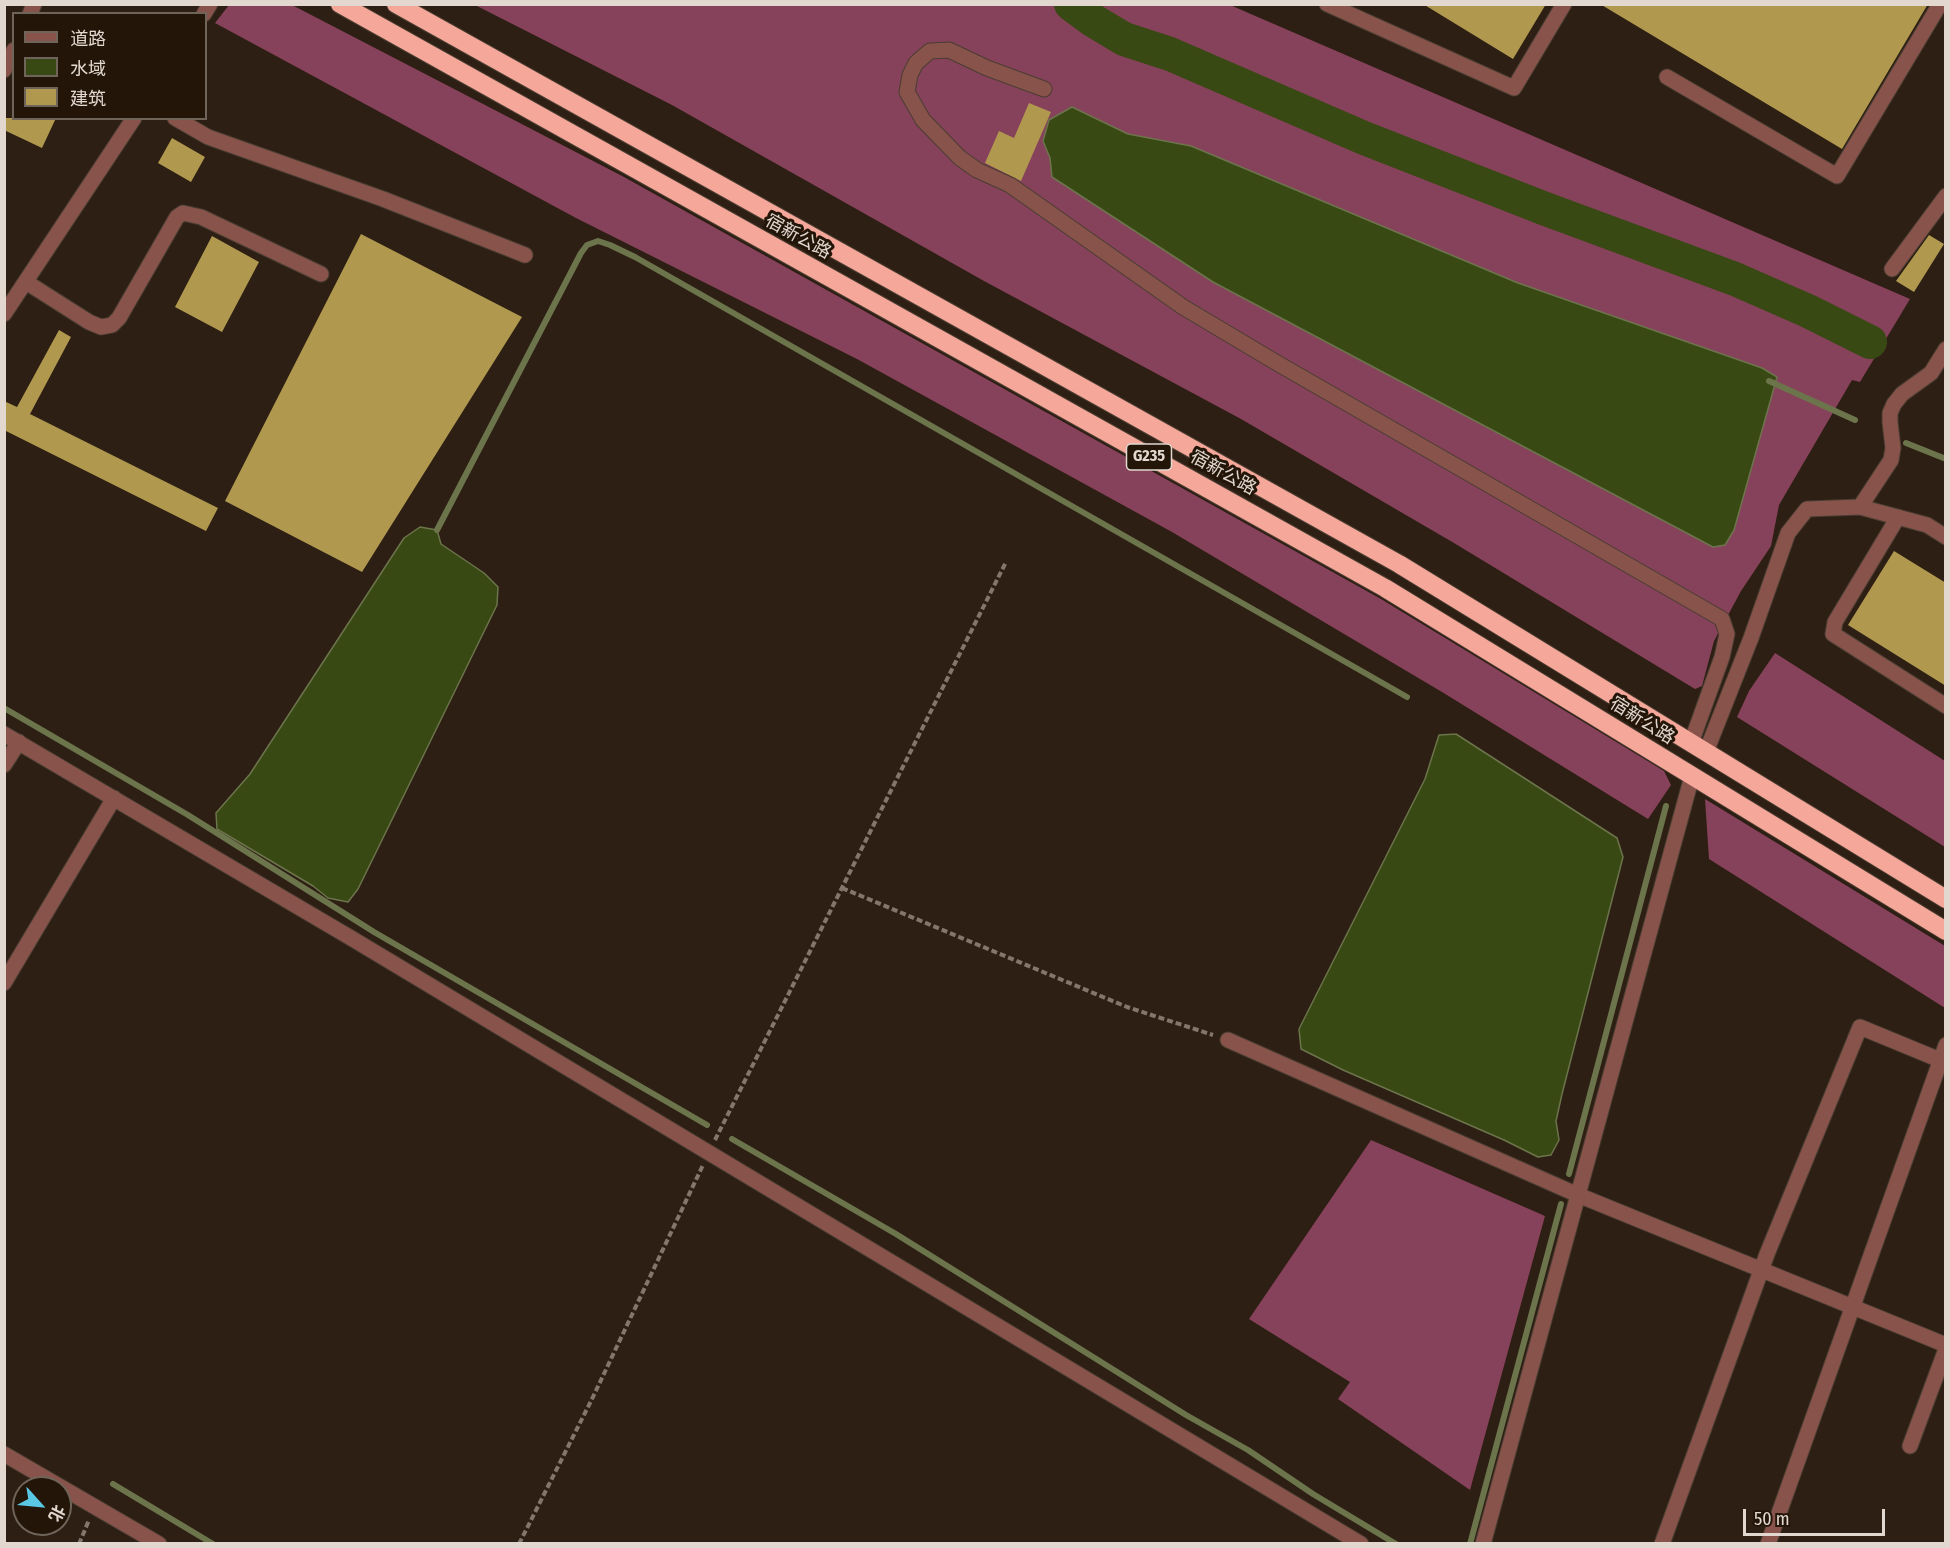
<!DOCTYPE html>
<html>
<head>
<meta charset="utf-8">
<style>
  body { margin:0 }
  #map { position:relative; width:1950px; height:1548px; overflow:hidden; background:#2d1f13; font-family:"Fira Sans Condensed","Noto Sans SC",sans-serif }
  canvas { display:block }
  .frame { position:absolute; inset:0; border:6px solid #e2d8d0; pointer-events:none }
  .legend { position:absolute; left:12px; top:12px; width:195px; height:108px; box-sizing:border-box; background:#231609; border:2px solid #6f6459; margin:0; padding:8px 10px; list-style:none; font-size:18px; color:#e2d8d0 }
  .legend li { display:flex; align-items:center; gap:12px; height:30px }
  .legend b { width:30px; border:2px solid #6f6459 }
  .north { position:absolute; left:12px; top:1476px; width:60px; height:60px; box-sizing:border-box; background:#231609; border:2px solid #6f6459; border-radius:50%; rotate:117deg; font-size:16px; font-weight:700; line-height:24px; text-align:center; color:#e2d8d0 }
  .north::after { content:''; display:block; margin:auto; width:21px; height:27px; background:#5ac8e5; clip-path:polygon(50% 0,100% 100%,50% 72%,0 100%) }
  .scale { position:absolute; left:1743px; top:1509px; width:142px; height:27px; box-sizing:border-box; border:3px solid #e2d8d0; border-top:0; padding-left:8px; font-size:18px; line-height:21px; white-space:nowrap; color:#e2d8d0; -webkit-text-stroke:4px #231609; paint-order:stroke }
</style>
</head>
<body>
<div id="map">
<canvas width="1950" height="1548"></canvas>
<div class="frame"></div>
<ul class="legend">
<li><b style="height:8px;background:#87534b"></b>道路</li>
<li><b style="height:16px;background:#394913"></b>水域</li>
<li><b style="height:16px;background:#b0994f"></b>建筑</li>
</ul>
<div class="north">北</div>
<div class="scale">50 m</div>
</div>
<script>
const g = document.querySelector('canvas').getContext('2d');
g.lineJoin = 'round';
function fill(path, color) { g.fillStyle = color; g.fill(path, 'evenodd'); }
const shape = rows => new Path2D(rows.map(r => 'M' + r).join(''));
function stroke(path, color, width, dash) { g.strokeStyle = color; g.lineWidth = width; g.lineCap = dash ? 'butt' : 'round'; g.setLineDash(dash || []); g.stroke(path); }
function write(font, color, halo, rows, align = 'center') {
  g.font = font + ' "Fira Sans Condensed","Noto Sans SC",sans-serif'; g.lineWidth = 6; g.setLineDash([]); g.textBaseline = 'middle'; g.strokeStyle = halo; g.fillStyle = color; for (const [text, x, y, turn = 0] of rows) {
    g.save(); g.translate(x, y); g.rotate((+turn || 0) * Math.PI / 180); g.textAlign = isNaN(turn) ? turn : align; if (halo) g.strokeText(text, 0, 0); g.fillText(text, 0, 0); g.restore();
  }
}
const forest = shape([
  [229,5,292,5,624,177,1381,599,1664,771,1671,785,1648,819,1442,692,1172,532,857,359,576,218,215,23],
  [475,5,1230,5,1910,299,1860,382,1852,380,1779,505,1771,546,1741,591,1714,641,1702,686,1695,689,1454,543,1241,419,984,281,672,105],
  [1775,653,1945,761,1945,847,1737,717,1749,691],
  [1705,799,1945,946,1945,1008,1709,859],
  [1371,1140,1545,1216,1470,1490,1338,1399,1350,1382,1249,1319]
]);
const water = shape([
  [1072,107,1128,134,1191,146,1518,283,1762,368,1777,377,1734,530,1725,545,1713,547,1213,282,1052,177,1050,158,1043,141,1049,120,1072,107],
  [420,527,437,530,441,544,484,573,498,587,497,605,358,889,348,902,328,898,313,886,217,829,216,813,250,774,404,538,420,527],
  [1456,734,1617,838,1623,857,1562,1094,1556,1121,1559,1140,1551,1155,1538,1157,1504,1140,1343,1070,1301,1049,1299,1029,1425,779,1439,735,1456,734]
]);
const stream = shape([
  [1769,381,1855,420],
  [1906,443,1946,459],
  [437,530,581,253,587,245,598,241,610,245,635,257,1407,697],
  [4,708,188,815,374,932,707,1125],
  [732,1139,896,1234,1186,1415,1248,1450,1313,1494,1396,1544],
  [1569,1174,1666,806],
  [113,1484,213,1544],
  [1470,1544,1561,1204]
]);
const river = shape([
  [1071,4,1094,21,1124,39,1170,54,1364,138,1543,208,1735,279,1808,311,1870,342]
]);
const building = shape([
  [1423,4,1546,4,1513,59],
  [1600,4,1928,4,1842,149],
  [1029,103,1051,112,1021,181,985,163,999,131,1014,138],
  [4,118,56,118,42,148,4,130],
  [172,138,205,157,191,182,158,163],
  [361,234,522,317,362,572,225,501],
  [1929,235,1944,244,1914,292,1896,281],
  [212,236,259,262,222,332,175,307],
  [59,330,71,337,30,414,218,508,206,531,4,430,4,401,17,407],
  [1894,551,1946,583,1946,686,1848,625]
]);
const path = shape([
  [842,888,1127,1007,1213,1035],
  [715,1140,1006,562],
  [79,1544,89,1520],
  [519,1544,592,1399,703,1165]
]);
const minor = shape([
  [1327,4,1514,88,1564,4],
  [30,14,34,4],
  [204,14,210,4],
  [4,70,14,50],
  [1667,77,1837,176,1940,4],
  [1044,89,987,68,949,50,930,51,916,63,910,75,907,92,923,120,960,158,977,170,1010,185,1183,307,1277,363,1722,619,1727,634,1722,657,1691,743],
  [175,118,208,137,383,199,525,255],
  [1892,269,1946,196],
  [26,282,89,322,101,327,112,325,119,318,177,217,183,213,201,217,321,274],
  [4,314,134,118],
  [1860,507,1891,460,1893,448,1890,422,1890,413,1894,404,1902,394,1931,373,1946,349],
  [1898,517,1835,622,1833,634,1946,706],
  [4,734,351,938,1361,1544],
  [1706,752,1751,638,1788,533,1807,509,1860,507,1927,525,1946,537],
  [4,765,19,742],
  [4,983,114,798],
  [1228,1040,1578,1195,1946,1345],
  [1910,1446,1946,1349],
  [4,1454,159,1544],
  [1483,1544,1692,776],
  [1662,1544,1767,1254,1860,1027,1940,1060],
  [1768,1544,1946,1045]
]);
const highway = shape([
  [340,4,1385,588,1946,931],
  [396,4,1399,564,1946,899]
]);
const shields = [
  [1149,457,45]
];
const shieldNames = [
  ["G235",1149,457]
];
const streetNames = [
  ["宿新公路",798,237,29],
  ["宿新公路",1223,473,29],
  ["宿新公路",1642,721,32]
];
fill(forest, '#87425b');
fill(water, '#394913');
stroke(water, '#6c744c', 1.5);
stroke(stream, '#6c744c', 6);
stroke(river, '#394913', 34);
fill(building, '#b0994f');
stroke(minor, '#4a3d31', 17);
stroke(highway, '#4a3d31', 20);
stroke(path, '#83776d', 4, [6, 3]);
stroke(minor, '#87534b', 15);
stroke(highway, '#f5a79a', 18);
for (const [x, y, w] of shields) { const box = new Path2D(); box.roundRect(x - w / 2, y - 13, w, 26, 4.5); g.fillStyle = '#231609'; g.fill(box); stroke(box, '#e2d8d0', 1.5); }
write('bold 16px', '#e2d8d0', null, shieldNames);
write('18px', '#e2d8d0', '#231609', streetNames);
</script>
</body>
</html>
